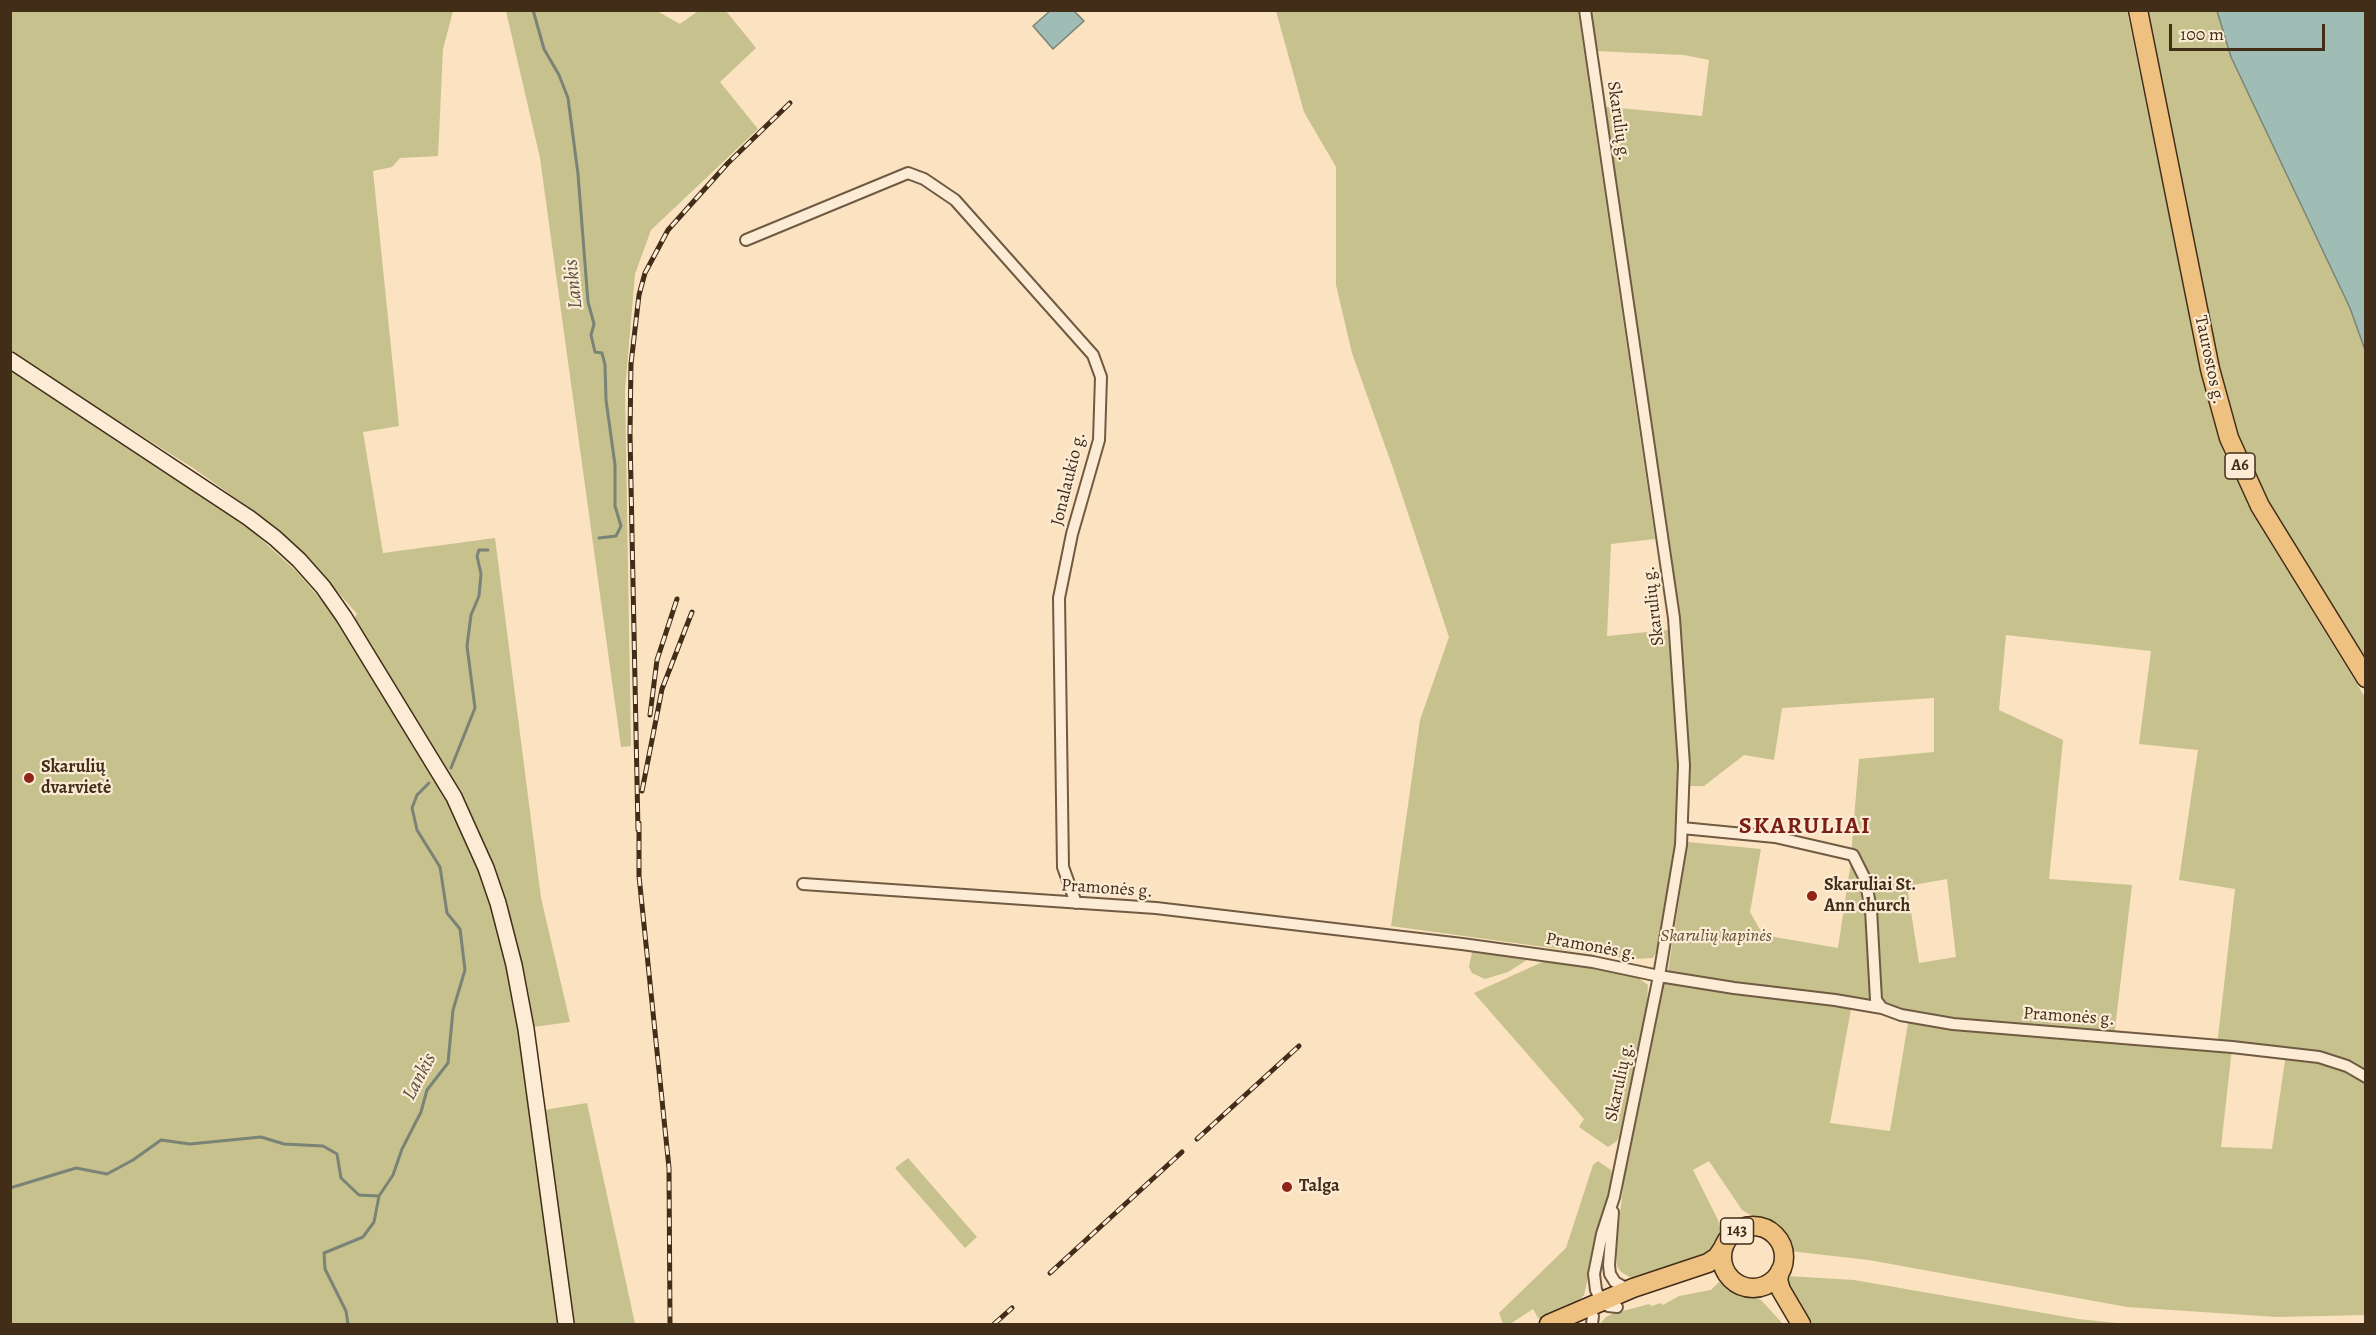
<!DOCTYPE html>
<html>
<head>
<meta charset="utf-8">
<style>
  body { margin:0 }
  #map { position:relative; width:2376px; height:1335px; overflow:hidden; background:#fbe2c0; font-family:Alegreya,serif }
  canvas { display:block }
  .frame { position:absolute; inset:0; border:12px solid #412d18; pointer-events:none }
  .scale { position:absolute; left:2169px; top:24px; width:156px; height:27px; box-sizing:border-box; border:3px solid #412d18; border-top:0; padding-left:8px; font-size:18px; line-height:21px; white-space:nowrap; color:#412d18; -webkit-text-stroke:4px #fcecd6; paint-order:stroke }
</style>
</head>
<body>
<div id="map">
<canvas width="2376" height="1335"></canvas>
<div class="frame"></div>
<div class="scale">100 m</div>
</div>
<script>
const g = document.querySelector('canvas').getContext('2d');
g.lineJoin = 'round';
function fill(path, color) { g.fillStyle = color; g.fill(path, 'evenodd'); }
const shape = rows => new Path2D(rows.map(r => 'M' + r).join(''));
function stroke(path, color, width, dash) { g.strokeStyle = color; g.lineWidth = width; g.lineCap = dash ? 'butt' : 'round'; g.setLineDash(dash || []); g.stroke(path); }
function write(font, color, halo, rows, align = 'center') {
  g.font = font + ' Alegreya,serif'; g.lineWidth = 4.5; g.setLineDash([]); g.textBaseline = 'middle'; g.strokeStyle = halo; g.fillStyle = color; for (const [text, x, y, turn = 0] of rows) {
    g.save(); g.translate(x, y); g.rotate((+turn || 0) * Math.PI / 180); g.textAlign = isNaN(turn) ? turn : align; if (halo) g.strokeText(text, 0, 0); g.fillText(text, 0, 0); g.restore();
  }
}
const green = shape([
  [11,11,453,11,443,49,438,156,400,158,392,167,373,171,399,426,363,432,383,553,495,538,541,898,570,1022,533,1027,544,1110,587,1103,635,1324,11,1324,10,369,205,496,250,529,296,571,328,608,345,633,357,614,322,574,284,537,248,507,193,468,11,354],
  [506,11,657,11,680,24,698,11,726,11,756,48,720,82,758,129,651,230,635,274,625,390,631,746,621,747,540,158],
  [1276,11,1578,11,1655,539,1611,544,1607,636,1668,630,1677,745,1678,827,1657,951,1653,958,1632,959,1391,926,1420,720,1449,637,1394,471,1352,353,1336,285,1336,167,1304,112],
  [1589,11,2127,11,2190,318,2210,408,2223,451,2252,513,2365,697,2365,1315,2277,1317,2127,1307,1869,1260,1789,1251,1785,1238,1780,1232,1742,1210,1709,1161,1693,1170,1718,1220,1720,1229,1717,1243,1703,1256,1633,1279,1621,1272,1617,1266,1616,1249,1624,1179,1661,992,1668,971,1688,842,1761,849,1750,912,1763,935,1838,948,1850,868,1859,759,1934,752,1934,698,1782,708,1774,760,1744,755,1704,786,1689,786,1686,728,1599,106,1702,116,1709,60,1684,55,1594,51],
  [2006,635,2151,651,2139,744,2198,750,2179,880,2235,889,2217,1046,2114,1037,2132,885,2049,879,2063,740,1999,710],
  [1947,879,1956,957,1919,963,1907,886],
  [1852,1004,1909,1017,1890,1131,1830,1123],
  [2232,1048,2286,1054,2272,1149,2221,1147],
  [2148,11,2217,11,2231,57,2350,308,2365,350,2365,660,2284,531,2254,473,2241,442,2225,393,2213,340],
  [1476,950,1530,958,1508,972,1485,979,1472,973,1469,967,1472,952],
  [1549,959,1634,975,1648,985,1647,1003,1619,1137,1617,1141,1608,1147,1579,1127,1584,1119,1474,993],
  [908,1158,977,1237,965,1248,895,1168],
  [1598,1161,1611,1170,1612,1176,1584,1295,1575,1305,1541,1319,1538,1318,1533,1309,1510,1324,1503,1324,1499,1313,1566,1248,1593,1165],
  [1787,1276,1854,1280,2078,1319,2126,1324,1809,1324,1787,1284],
  [1719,1282,1761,1300,1783,1324,1600,1324,1606,1317,1612,1314,1649,1304,1651,1306,1661,1303,1663,1305,1679,1296,1711,1290]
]);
const water = shape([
  [1051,10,1074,11,1084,21,1053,49,1033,26,1051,10],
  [2217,11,2365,11,2365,350,2350,308,2231,57,2217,11]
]);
const stream = shape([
  [533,10,544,49,559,75,568,98,578,174,588,302,594,324,591,335,595,352,602,353,605,365,606,400,615,465,615,506,621,526,616,536,599,538],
  [451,768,475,708,467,646,471,615,479,596,481,574,477,556,479,550,488,550],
  [10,1188,76,1168,107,1174,133,1160,161,1140,190,1144,261,1137,284,1144,323,1146,337,1154,341,1178,359,1195,378,1196],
  [348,1324,346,1311,325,1269,324,1253,363,1237,374,1222,379,1196,393,1175,402,1149,421,1112,427,1090,448,1063,453,1010,465,970,460,929,447,913,440,867,417,830,412,808,417,795,429,783]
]);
const minor = shape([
  [1585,10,1674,618,1684,765,1681,845,1659,976,1614,1197,1602,1234,1594,1274,1596,1290,1601,1301,1608,1306,1617,1307],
  [746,240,908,173,924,179,955,200,1093,355,1101,377,1099,440,1072,534,1059,598,1063,867,1076,903],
  [1682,828,1775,837,1853,855,1865,879,1871,909,1876,1000,1882,1008],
  [803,884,1156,908,1462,944,1593,962,1659,976,1734,988,1835,1000,1882,1008,1901,1015,1953,1024,2232,1047,2319,1057,2347,1066,2366,1077],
  [1613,1212,1609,1265,1610,1274,1615,1282,1624,1287,1632,1288],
  [1592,1324,1593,1316]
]);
const secondary = shape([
  [10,360,249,518,275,538,299,560,323,587,344,617,454,797,486,868,498,903,514,965,526,1029,566,1324]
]);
const primary = shape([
  '1722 1257a31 31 0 1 1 62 0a31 31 0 1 1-62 0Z',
  [1780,1271,1778,1280,1781,1290,1801,1324],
  [1549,1324,1633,1288,1708,1263,1717,1257,1723,1248]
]);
const trunk = shape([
  [2138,10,2210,369,2229,438,2260,506,2366,678]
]);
const rail = shape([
  [650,715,657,660,677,599],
  [642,791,662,689,692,612],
  [639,823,639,876,669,1168,670,1324],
  [638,830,630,434,631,364,639,295,645,273,668,230,728,163,790,103],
  [1197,1139,1299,1046],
  [1050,1273,1182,1152],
  [994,1324,1012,1308]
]);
const markers = [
  [29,778,6,"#8f2418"],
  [1812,896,6,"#8f2418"],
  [1287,1187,6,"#8f2418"]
];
const shields = [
  [2240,466,30],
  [1737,1231,33]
];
const shieldNames = [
  ["A6",2240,466],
  ["143",1737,1231]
];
const streetNames = [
  ["Skarulių g.",1618,121,82],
  ["Taurostos g.",2209,360,78],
  ["Jonalaukio g.",1069,479,-76],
  ["Skarulių g.",1654,606,-97],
  ["Pramonės g.",1107,889,4],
  ["Pramonės g.",1591,947,10],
  ["Pramonės g.",2069,1017,4],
  ["Skarulių g.",1620,1082,-78]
];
const poiNames = [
  ["Skarulių",41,768],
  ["dvarvietė",41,789],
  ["Skaruliai St.",1824,886],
  ["Ann church",1824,907],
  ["Talga",1299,1187]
];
const parkNames = [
  ["Skarulių kapinės",1716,937]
];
const waterNames = [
  ["Lankis",574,284,-96],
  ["Lankis",420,1077,-62]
];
const districtNames = [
  ["SKARULIAI",1805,827]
];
fill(green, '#c6c18d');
fill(water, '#9fbdb5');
stroke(water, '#798376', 1.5);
stroke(stream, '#798376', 3);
stroke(minor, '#705a42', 14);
stroke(secondary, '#412d18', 18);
stroke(primary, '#412d18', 21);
stroke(trunk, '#412d18', 21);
stroke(minor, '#fcecd6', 10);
stroke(secondary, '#fcecd6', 15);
stroke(primary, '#eec180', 18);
stroke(trunk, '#eec180', 18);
stroke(rail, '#412d18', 5);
stroke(rail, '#fcecd6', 3, [9]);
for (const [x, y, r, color] of markers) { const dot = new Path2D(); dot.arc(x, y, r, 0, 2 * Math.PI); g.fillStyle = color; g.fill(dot); stroke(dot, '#fcecd6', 2); }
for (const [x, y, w] of shields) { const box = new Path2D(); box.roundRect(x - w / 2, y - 13, w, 26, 4.5); g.fillStyle = '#fcecd6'; g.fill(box); stroke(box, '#412d18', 1.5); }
write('bold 16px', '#412d18', null, shieldNames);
write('18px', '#412d18', '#fcecd6', streetNames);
write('bold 18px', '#412d18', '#fcecd6', poiNames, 'left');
write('italic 18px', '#625235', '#fcecd6', parkNames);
write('italic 20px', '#58513f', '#fcecd6', waterNames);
g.letterSpacing = '1.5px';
write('bold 24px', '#7a1f14', '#fcecd6', districtNames);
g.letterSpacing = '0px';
</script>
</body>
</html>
